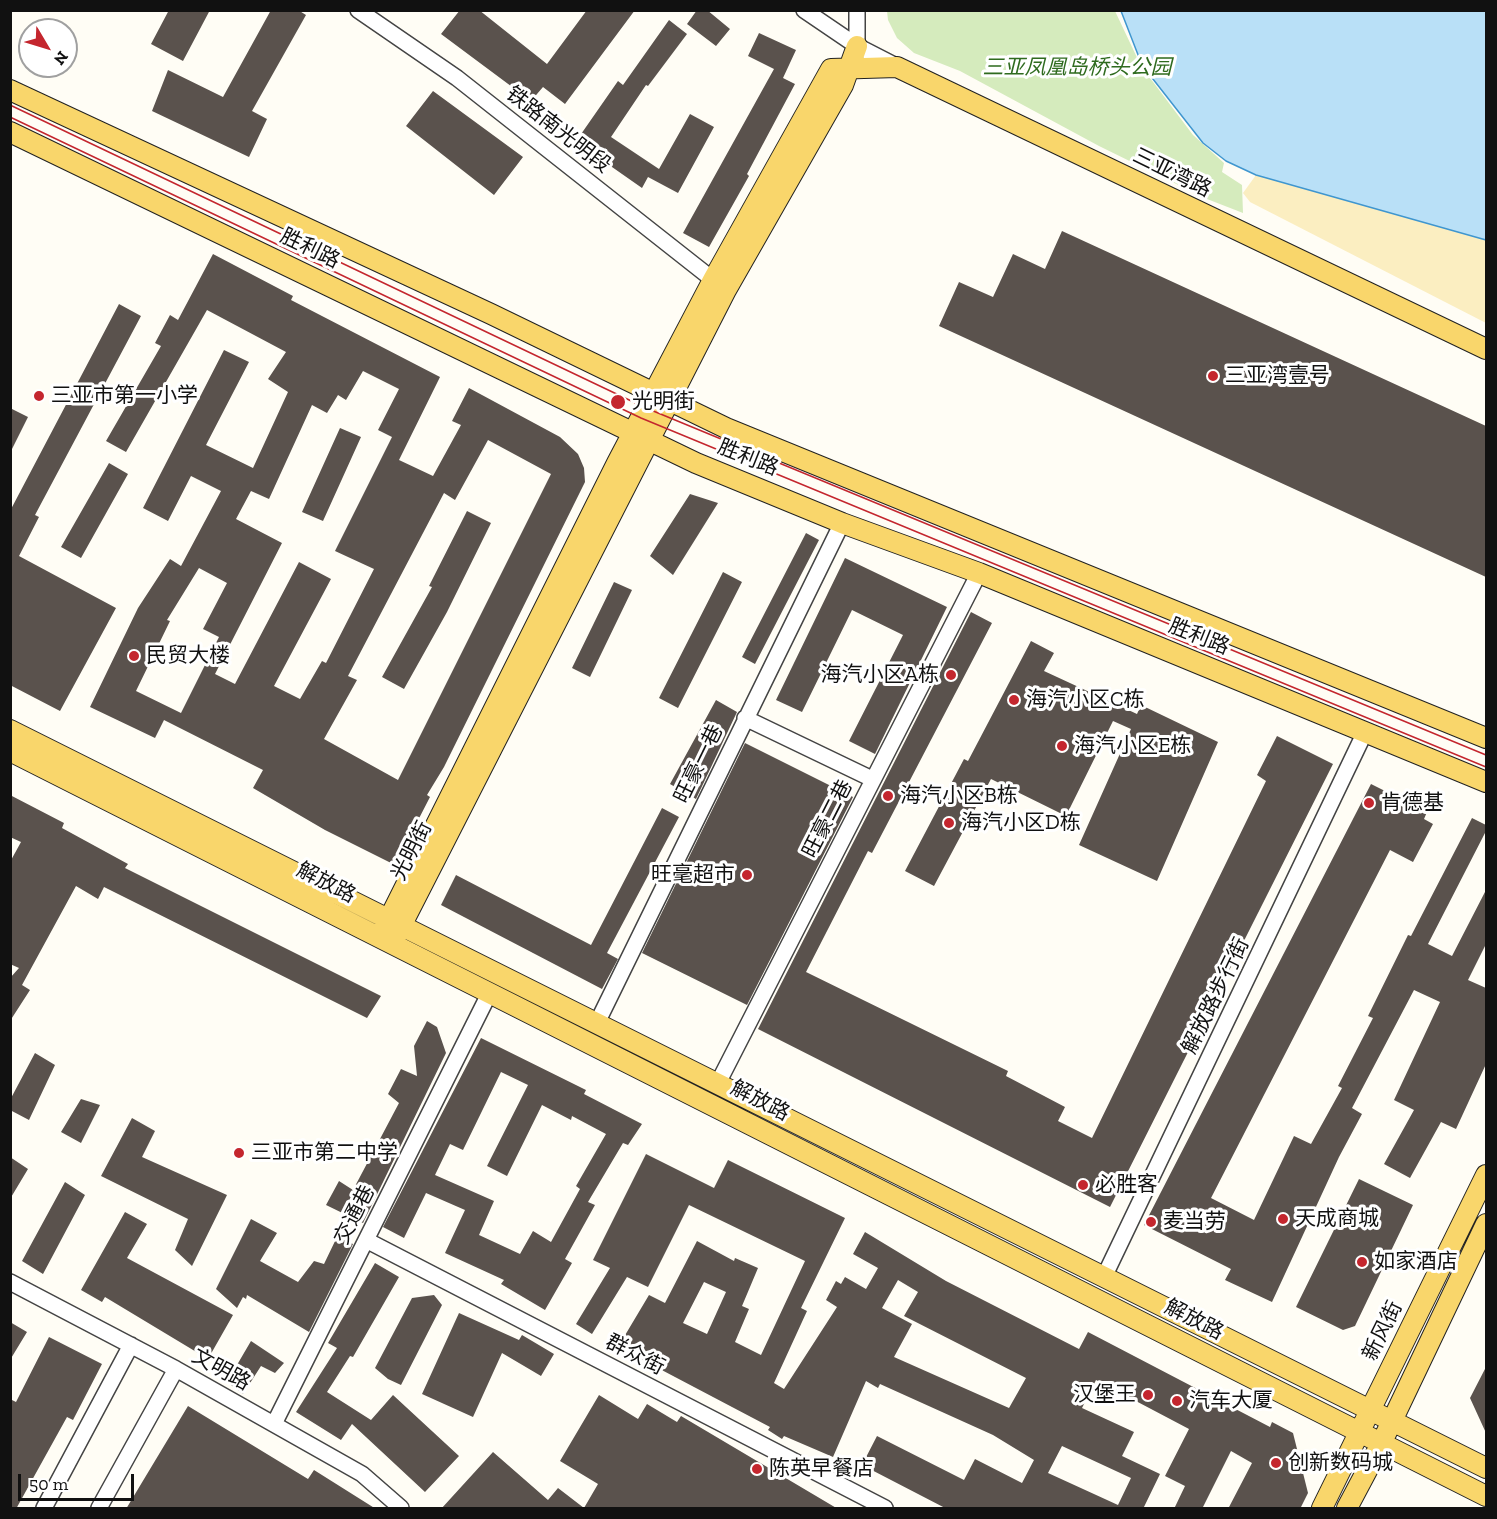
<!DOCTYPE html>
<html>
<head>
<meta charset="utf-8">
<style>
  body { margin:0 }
  #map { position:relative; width:1497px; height:1519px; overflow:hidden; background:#fffdf5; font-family:"Zilla Slab",serif }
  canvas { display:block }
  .frame { position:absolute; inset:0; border:12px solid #111; pointer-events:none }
  .north { position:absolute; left:18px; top:18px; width:60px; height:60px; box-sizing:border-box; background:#fff; border:2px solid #a0a0a0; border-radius:50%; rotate:128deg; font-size:16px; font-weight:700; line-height:24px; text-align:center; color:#111 }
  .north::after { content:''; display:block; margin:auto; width:21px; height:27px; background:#c4262e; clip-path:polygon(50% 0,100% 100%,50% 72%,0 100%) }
  .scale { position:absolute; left:18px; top:1474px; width:116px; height:27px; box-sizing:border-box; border:3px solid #111; border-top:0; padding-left:8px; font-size:18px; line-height:21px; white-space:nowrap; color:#111; -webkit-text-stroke:4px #fff; paint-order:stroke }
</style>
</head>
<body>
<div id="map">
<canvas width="1497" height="1519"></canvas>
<div class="frame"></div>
<div class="north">N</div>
<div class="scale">50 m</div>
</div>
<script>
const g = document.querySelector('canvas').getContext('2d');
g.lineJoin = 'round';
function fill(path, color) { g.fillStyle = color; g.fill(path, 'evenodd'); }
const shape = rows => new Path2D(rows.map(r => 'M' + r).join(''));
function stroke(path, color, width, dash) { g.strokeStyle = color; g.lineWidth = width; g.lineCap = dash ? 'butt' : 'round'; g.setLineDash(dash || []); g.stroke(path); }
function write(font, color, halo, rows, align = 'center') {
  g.font = font + ' "Zilla Slab","Noto Sans SC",serif'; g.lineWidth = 6; g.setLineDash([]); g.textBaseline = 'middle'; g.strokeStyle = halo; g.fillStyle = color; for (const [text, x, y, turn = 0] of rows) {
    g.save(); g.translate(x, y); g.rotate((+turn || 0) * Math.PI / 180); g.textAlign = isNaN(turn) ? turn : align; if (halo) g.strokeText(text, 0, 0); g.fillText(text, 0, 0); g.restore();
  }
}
const green = shape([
  [887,11,1115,11,1141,66,1193,135,1224,163,1222,172,1242,185,1243,213,1207,199,1099,146,960,71,914,53,897,38,888,20]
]);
const sand = shape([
  [1256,175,1486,240,1486,323,1250,202,1243,193]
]);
const water = shape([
  [1121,11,1486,11,1486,240,1256,175,1226,161,1203,143,1142,65,1121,11]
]);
const building = shape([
  [169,10,210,10,183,61,151,44],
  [271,10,298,10,306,15,252,111,267,119,249,157,152,111,168,70,223,97],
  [460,10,479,10,547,64,587,10,635,10,565,104,543,87,531,101,441,34],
  [697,10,707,10,730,29,716,46,687,24],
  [669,20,687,34,648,86,646,85,611,137,659,169,690,114,714,127,678,193,648,177,642,188,602,160,605,155,579,137,618,81,623,85],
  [759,33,796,50,783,78,795,84,747,174,749,176,709,247,683,233,774,69,748,56],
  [433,91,523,157,494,195,406,126],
  [1062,231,1486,426,1486,577,939,326,959,282,993,297,1013,254,1045,269],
  [213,254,293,296,291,300,440,377,399,460,433,476,461,425,452,421,469,388,560,437,578,454,584,468,585,482,444,767,427,795,430,797,395,865,325,830,253,788,263,770,164,720,155,738,90,707,138,608,170,559,181,566,221,491,191,476,168,521,143,508,224,350,249,362,206,445,253,468,288,392,268,379,286,352,207,310,126,452,106,441,161,346,155,343,170,315,178,320],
  [363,371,399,389,378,430,392,437,335,551,374,569,326,663,322,661,300,699,274,686,331,579,299,562,235,684,215,674,282,543,236,519,251,491,269,499,312,405,327,413,338,395,346,400],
  [488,440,551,474,398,780,324,739,357,680,348,676,444,493,455,500],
  [199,568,227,583,203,629,219,637,181,713,136,691,170,621,167,620],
  [119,304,141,316,35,515,39,517,19,556,116,608,60,711,10,685,10,511],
  [10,408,28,417,10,453],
  [340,428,361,437,323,521,302,512],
  [109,463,128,474,81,558,61,547],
  [690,494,718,503,673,575,650,556],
  [467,511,491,523,447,612,404,689,382,677,432,587,429,586],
  [806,533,819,540,755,664,742,657],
  [845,558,947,607,875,754,849,741,903,635,852,610,802,712,776,700],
  [723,572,742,582,678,708,659,698],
  [614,582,632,590,590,677,572,668],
  [971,612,992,623,872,853,868,851,806,972,1008,1071,1006,1076,1065,1107,1058,1121,1092,1138,1266,781,1257,775,1277,736,1333,764,1110,1207,758,1029],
  [1031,641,1054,653,1044,671,1137,714,1141,705,1218,742,1157,881,1079,845,1131,729,1113,721,1066,816,991,779,934,886,905,871,964,759,968,761],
  [716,700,737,712,696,799,670,784],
  [745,743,853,797,747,1005,642,953],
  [1371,784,1427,812,1424,819,1433,824,1413,862,1390,850,1211,1198,1254,1220,1294,1136,1311,1144,1342,1088,1338,1086,1373,1018,1368,1016,1408,935,1411,936,1472,818,1486,825,1486,831,1428,944,1452,956,1486,890,1486,944,1468,980,1486,988,1486,1064,1456,1129,1441,1122,1410,1178,1384,1164,1414,1110,1394,1100,1440,1002,1414,990,1352,1108,1362,1114,1339,1157,1272,1302,1225,1280,1231,1269,1144,1225],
  [10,795,64,823,62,828,128,864,125,868,381,996,367,1018,104,887,98,899,76,886,22,985,30,990,10,1021,10,978,19,968,10,964,10,862,21,842,10,837],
  [662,808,679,817,607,953,618,959,602,989,441,905,456,875,591,945],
  [427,1021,437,1027,446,1053,363,1223,326,1205,339,1181,353,1190,399,1103,388,1094,401,1069,417,1076,414,1046],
  [481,1038,586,1090,584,1094,642,1124,628,1145,623,1143,588,1202,595,1205,565,1259,572,1263,545,1310,501,1284,504,1280,445,1253,465,1210,426,1193,404,1238,383,1227],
  [501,1072,528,1085,487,1166,507,1176,542,1105,571,1120,572,1116,606,1134,576,1186,580,1189,551,1242,533,1231,520,1254,479,1235,494,1201,435,1175,450,1144,463,1150],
  [35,1053,55,1065,29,1120,10,1110,10,1100],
  [81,1099,100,1105,81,1143,61,1132],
  [132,1118,155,1131,142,1157,227,1195,192,1266,175,1250,188,1219,101,1176],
  [646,1154,714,1188,728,1160,845,1218,801,1308,807,1311,774,1383,784,1389,837,1307,826,1300,836,1281,841,1284,845,1277,866,1289,878,1268,853,1254,865,1232,946,1281,1079,1349,1088,1332,1270,1427,1272,1422,1293,1433,1308,1493,1300,1509,1228,1509,1252,1463,1231,1451,1202,1509,1174,1509,1185,1486,1165,1476,1189,1429,1096,1380,1082,1408,1134,1432,1122,1456,1160,1474,1143,1509,947,1509,862,1465,877,1436,964,1480,975,1459,1022,1483,1034,1460,993,1435,880,1384,878,1388,866,1381,833,1457,784,1436,782,1439,768,1430,770,1427,618,1347,649,1295,665,1303,697,1241,734,1261,735,1258,758,1268,742,1306,749,1309,735,1342,761,1355,805,1261,689,1205,648,1287,627,1277,592,1334,576,1324,610,1268,593,1260],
  [898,1280,918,1292,904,1316,1026,1378,1009,1408,894,1357,912,1324,882,1308],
  [704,1282,726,1292,707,1334,683,1323],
  [1062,1446,1131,1478,1118,1505,1048,1473],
  [10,1157,28,1169,10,1199],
  [1359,1179,1413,1205,1355,1326,1343,1330,1296,1307],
  [65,1182,85,1195,43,1274,22,1261],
  [125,1212,147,1224,127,1258,233,1315,208,1359,105,1297,102,1302,81,1290],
  [251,1219,277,1233,260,1261,298,1282,314,1261,324,1264,337,1237,353,1244,309,1332,247,1295,246,1299,243,1297,237,1308,216,1289],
  [375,1263,399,1277,353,1357,350,1356,327,1392,371,1420,393,1395,459,1456,425,1492,352,1424,341,1440,296,1412,337,1348,328,1343],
  [434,1295,442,1305,401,1385,388,1379,375,1368,412,1298],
  [459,1313,519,1340,522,1335,554,1354,541,1376,502,1353,473,1417,422,1394],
  [10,1322,27,1332,10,1360],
  [49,1337,102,1364,73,1420,67,1417,16,1509,10,1509,10,1399,16,1402],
  [251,1341,284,1363,275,1373,261,1366,243,1394,227,1382],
  [1486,1367,1486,1433,1470,1398],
  [599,1395,638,1419,647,1404,677,1422,681,1416,838,1509,441,1509,493,1452,548,1500,558,1488,584,1508,598,1484,560,1461],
  [188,1406,308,1479,314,1470,376,1509,126,1509]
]);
const minor = shape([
  [358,10,457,78,721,286],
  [804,10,857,46,896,66],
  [857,10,857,46],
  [745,718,872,779],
  [596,1025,842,523],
  [717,1085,979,573],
  [366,1240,885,1508],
  [1104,1277,1365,732],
  [10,1282,176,1369,362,1474,401,1508],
  [274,1424,490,992],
  [44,1508,131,1345],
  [99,1508,176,1369]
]);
const major = shape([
  [10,90,491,314,726,428,1486,738],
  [10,132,696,463,842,523,979,573,1486,782],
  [10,730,1486,1468],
  [10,751,1486,1496],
  [396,936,726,290,843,85,857,46],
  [380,937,617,463,713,280,831,69,897,67,1486,349],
  [1322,1508,1486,1175],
  [1347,1508,1381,1444,1486,1224]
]);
const tram = shape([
  [10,105,646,408,1486,755],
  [10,117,641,418,1486,767]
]);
const markers = [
  [1213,376,6,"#c4262e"],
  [39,396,6,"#c4262e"],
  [618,402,8,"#c4262e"],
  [134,656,6,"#c4262e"],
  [951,675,6,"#c4262e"],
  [1014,700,6,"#c4262e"],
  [1062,746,6,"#c4262e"],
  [888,796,6,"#c4262e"],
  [1369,803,6,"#c4262e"],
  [949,823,6,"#c4262e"],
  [747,875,6,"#c4262e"],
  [239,1153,6,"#c4262e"],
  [1083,1185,6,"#c4262e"],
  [1283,1219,6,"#c4262e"],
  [1151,1222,6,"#c4262e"],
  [1362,1262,6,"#c4262e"],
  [1148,1395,6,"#c4262e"],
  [1177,1401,6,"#c4262e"],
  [1276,1463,6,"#c4262e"],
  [757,1469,6,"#c4262e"]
];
const parkNames = [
  ["三亚凤凰岛桥头公园",1077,68]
];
const streetNames = [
  ["铁路南光明段",558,130,38],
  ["三亚湾路",1172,173,26],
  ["胜利路",310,249,26],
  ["胜利路",748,458,22],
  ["胜利路",1199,637,22],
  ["旺豪一巷",699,764,-64],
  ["旺豪二巷",828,819,-63],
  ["光明街",412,851,-63],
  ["解放路",326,883,27],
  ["解放路步行街",1216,996,-64],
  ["解放路",760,1101,27],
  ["交通巷",355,1215,-63],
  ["解放路",1194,1320,27],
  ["新风街",1383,1331,-64],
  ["群众街",635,1355,27],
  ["文明路",221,1370,29]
];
const poiNames = [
  ["三亚湾壹号",1225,376],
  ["三亚市第一小学",51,396],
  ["光明街",632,402],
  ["民贸大楼",146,656],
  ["海汽小区A栋",939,675,"right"],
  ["海汽小区C栋",1026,700],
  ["海汽小区E栋",1074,746],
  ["海汽小区B栋",900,796],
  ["肯德基",1381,803],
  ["海汽小区D栋",961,823],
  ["旺毫超市",735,875,"right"],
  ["三亚市第二中学",251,1153],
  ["必胜客",1095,1185],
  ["天成商城",1295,1219],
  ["麦当劳",1163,1222],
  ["如家酒店",1374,1262],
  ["汉堡王",1136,1395,"right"],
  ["汽车大厦",1189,1401],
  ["创新数码城",1288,1463],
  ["陈英早餐店",769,1469]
];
fill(green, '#d5ebbd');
fill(sand, '#fbeec1');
fill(water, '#b9e0f7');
stroke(water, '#3f96cf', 1.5);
fill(building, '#5a524d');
stroke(minor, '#444', 18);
stroke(major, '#222', 22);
stroke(minor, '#fff', 15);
stroke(major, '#f9d66b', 20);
stroke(tram, '#c4262e', 1.5);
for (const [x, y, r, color] of markers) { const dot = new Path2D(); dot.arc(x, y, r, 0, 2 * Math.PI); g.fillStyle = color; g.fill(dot); stroke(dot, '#fff', 2); }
write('italic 21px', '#2f6b1f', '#fff', parkNames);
write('21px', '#111', '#fff', streetNames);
write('21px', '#111', '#fff', poiNames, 'left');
</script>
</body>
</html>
